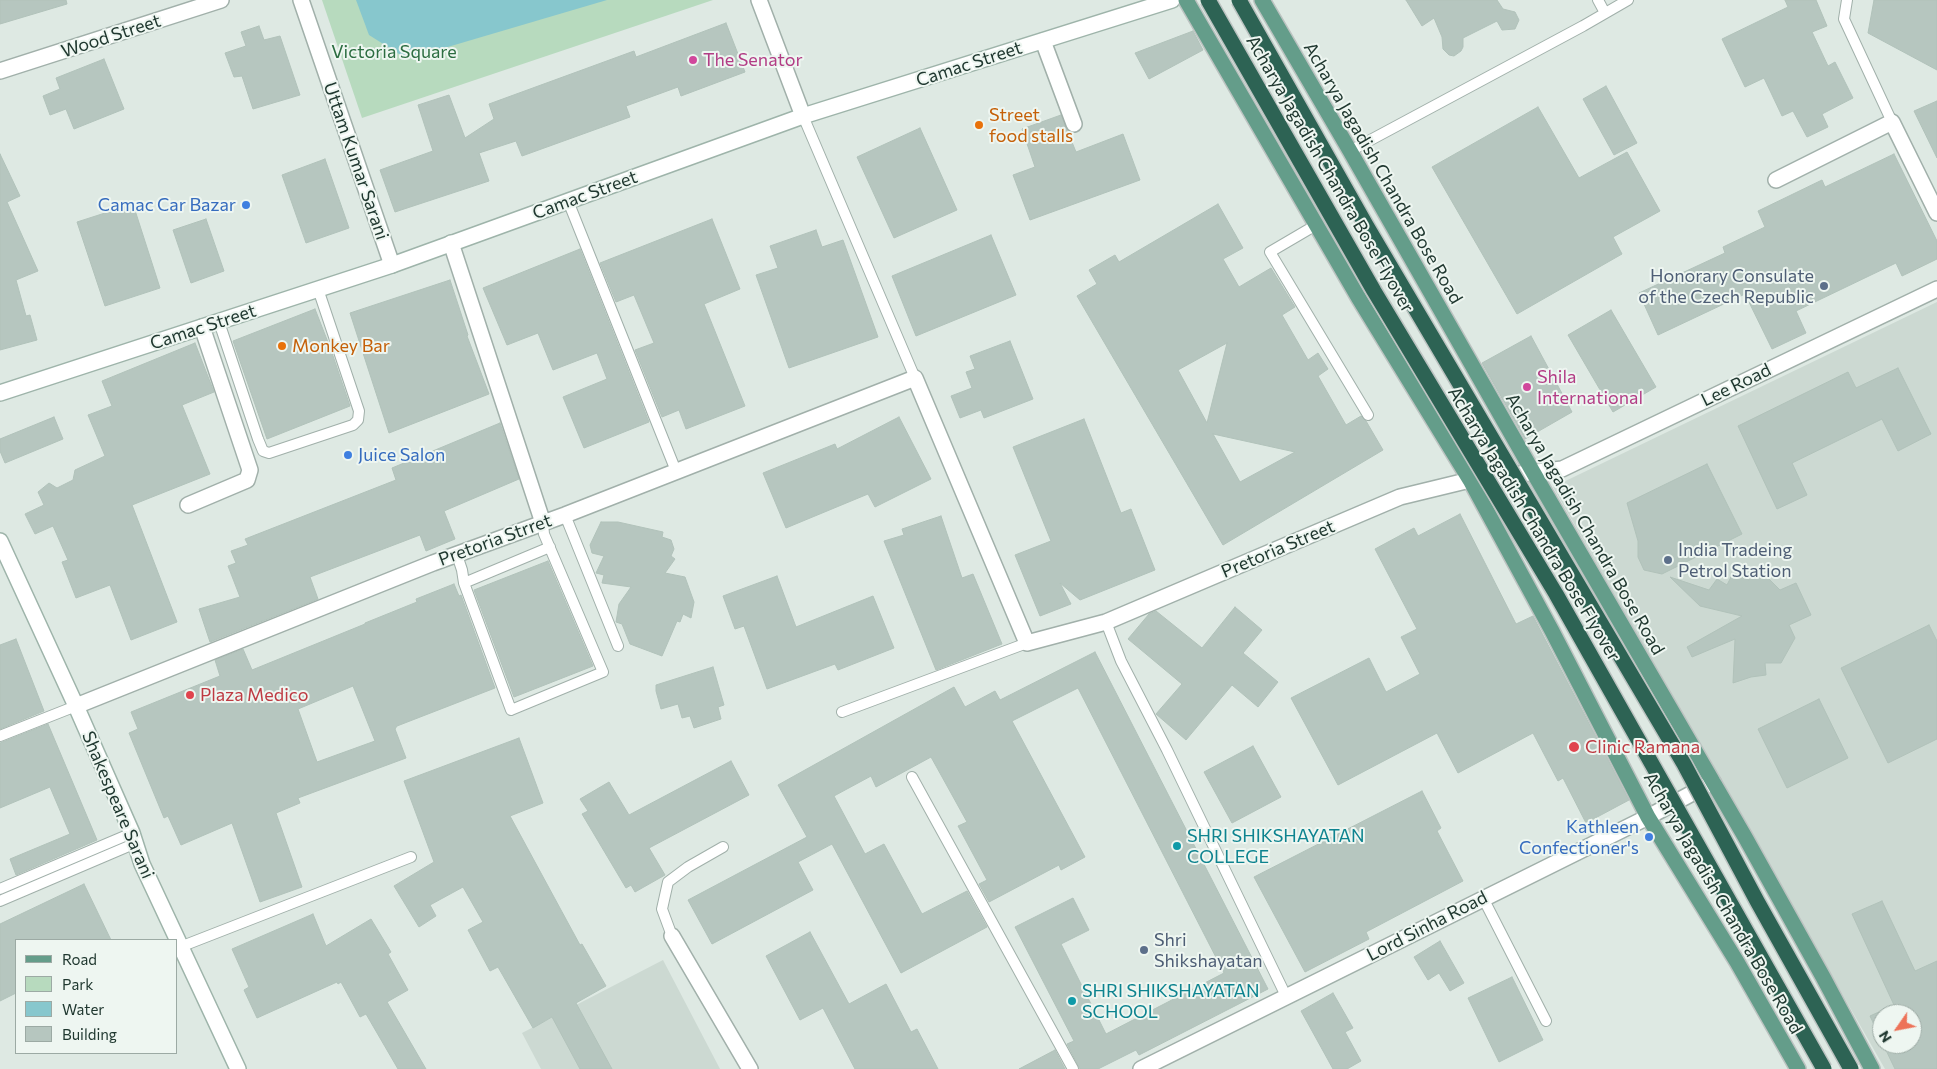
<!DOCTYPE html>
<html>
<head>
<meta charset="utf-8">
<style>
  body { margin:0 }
  #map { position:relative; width:1937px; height:1069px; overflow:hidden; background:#dee9e3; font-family:Commissioner,sans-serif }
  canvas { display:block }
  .legend { position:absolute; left:15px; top:939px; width:162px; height:115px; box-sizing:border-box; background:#eef6f1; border:1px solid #9caaa4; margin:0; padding:6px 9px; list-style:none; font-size:15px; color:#203830 }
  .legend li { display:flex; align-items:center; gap:10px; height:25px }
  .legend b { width:25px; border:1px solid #9caaa4 }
  .north { position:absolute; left:1872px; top:1004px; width:50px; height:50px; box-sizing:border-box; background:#eef6f1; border:1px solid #9caaa4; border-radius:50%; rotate:237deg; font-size:14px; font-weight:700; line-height:20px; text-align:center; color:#203830 }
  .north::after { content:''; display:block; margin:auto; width:18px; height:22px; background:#ed7258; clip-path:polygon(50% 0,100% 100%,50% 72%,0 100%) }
</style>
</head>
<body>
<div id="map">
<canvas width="1937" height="1069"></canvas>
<ul class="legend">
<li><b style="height:6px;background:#649d8a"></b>Road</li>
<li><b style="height:14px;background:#b7dabe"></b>Park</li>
<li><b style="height:14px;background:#87c7cd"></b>Water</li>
<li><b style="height:14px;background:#b6c6bf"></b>Building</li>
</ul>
<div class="north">N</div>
</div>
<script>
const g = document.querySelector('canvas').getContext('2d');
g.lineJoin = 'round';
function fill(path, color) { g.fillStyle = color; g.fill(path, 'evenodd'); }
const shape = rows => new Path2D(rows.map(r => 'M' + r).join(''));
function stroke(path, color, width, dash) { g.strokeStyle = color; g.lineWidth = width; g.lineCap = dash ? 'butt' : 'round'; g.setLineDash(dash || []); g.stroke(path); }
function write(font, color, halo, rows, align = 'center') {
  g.font = font + ' Commissioner,sans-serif'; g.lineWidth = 4; g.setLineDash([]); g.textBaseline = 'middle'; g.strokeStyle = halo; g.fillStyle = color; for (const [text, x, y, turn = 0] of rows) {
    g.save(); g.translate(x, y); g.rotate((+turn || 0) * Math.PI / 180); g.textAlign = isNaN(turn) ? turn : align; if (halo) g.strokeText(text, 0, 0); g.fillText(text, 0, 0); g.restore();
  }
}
const built = shape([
  [1937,302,1937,1069,1885,1069,1553,487],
  [1882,1014,1912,1014,1912,1044,1882,1044],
  [663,960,720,1069,541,1069,522,1033]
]);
const green = shape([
  [322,0,713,0,362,118]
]);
const water = shape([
  [356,0,607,0,407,59,369,35]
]);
const building = shape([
  [0,0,66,0,67,4,0,24,0,0],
  [1406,0,1497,0,1503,9,1515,12,1519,20,1515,29,1502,30,1497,21,1463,38,1463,47,1461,51,1454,56,1449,55,1443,49,1442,37,1434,18,1422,26,1406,0],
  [1785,0,1816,0,1827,26,1812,32,1828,66,1835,62,1853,98,1822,114,1828,127,1807,137,1793,111,1782,116,1764,78,1745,87,1722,39,1788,7,1785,0],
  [1874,0,1937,0,1937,70,1868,33,1874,0],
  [726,23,745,72,681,96,678,87,626,106,630,117,522,156,516,141,479,153,489,181,395,212,380,170,433,151,418,105,449,95,465,138,494,119,489,104,634,51,636,57,726,23],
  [259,26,264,40,280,36,300,95,253,109,242,76,234,77,225,53,246,46,241,32,259,26],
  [1193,31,1203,50,1149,79,1135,53,1193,31],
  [104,59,124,109,74,129,66,109,50,115,43,96,60,89,56,78,104,59],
  [1606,86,1637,143,1614,155,1583,99,1606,86],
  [1937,101,1937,158,1914,111,1937,101],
  [1538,107,1579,178,1627,152,1660,211,1613,237,1622,254,1517,314,1432,167,1538,107],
  [1061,115,1076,152,1123,134,1140,180,1030,220,1013,175,1035,167,1022,129,1061,115],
  [920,128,957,210,894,238,857,157,920,128],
  [0,154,20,196,7,202,38,271,16,280,26,316,30,315,37,340,0,350,0,154],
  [1894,154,1937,241,1937,259,1902,276,1896,263,1796,311,1806,333,1772,349,1745,294,1658,335,1639,293,1725,253,1723,247,1765,227,1758,211,1822,180,1825,187,1894,154],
  [325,159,349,228,306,243,282,175,325,159],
  [133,204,160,288,105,306,77,222,133,204],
  [1218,204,1243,248,1223,259,1239,287,1271,268,1295,307,1282,315,1308,360,1318,353,1328,369,1318,376,1346,425,1361,416,1366,421,1383,450,1223,545,1077,296,1097,284,1089,270,1115,255,1119,262,1218,204],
  [1227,343,1207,423,1178,370,1227,343],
  [1213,434,1295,452,1240,482,1213,434],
  [206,219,224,271,191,283,173,230,206,219],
  [712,219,740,289,704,304,745,406,686,429,679,410,662,417,635,350,654,343,634,295,616,302,600,263,712,219],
  [816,230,822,247,843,240,878,337,789,368,756,275,778,268,770,246,816,230],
  [991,235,1016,295,916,336,892,276,991,235],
  [580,249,649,422,584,448,563,397,607,379,597,353,553,370,538,333,507,345,483,288,580,249],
  [450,280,468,335,467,336,489,394,389,433,350,313,450,280],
  [315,309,331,350,350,406,267,439,233,341,315,309],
  [1611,310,1656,387,1613,412,1568,335,1611,310],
  [1531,336,1572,412,1525,439,1482,363,1531,336],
  [1010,341,1033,399,984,418,981,410,960,418,951,396,972,388,966,372,975,369,970,356,1010,341],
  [195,343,214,392,182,405,210,474,132,505,177,622,131,640,110,585,76,598,62,562,68,560,53,526,35,534,25,514,44,505,38,492,49,483,57,488,73,480,75,470,105,456,88,415,112,406,102,381,195,343],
  [1898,368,1931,434,1898,451,1882,419,1792,463,1807,495,1777,509,1738,426,1848,372,1856,388,1898,368],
  [54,417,63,439,5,463,0,451,0,439,54,417],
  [899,417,931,479,875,507,868,494,786,528,763,473,835,444,837,449,899,417],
  [1084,419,1121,513,1131,509,1155,570,1080,600,1060,583,1071,604,1040,616,1015,555,1051,541,1013,447,1084,419],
  [500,423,519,479,444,511,455,539,426,551,420,535,310,577,318,599,210,642,199,609,240,597,228,566,236,563,231,551,248,545,245,539,396,480,392,468,500,423],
  [1707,464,1742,534,1662,574,1644,570,1638,557,1638,541,1627,503,1707,464],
  [1460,514,1516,624,1533,616,1629,800,1586,823,1563,778,1558,781,1533,733,1458,773,1437,733,1338,785,1291,698,1369,658,1386,692,1420,674,1401,637,1417,629,1375,549,1414,528,1418,536,1460,514],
  [941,516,962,578,973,574,1002,644,936,670,884,541,904,535,902,529,941,516],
  [601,522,618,522,663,532,662,537,671,540,674,549,671,556,675,559,665,573,685,577,694,602,691,618,683,614,680,622,677,621,662,656,630,644,622,624,616,622,619,604,631,587,602,583,604,575,596,573,604,556,592,553,590,545,601,522],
  [548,561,593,666,514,697,474,590,548,561],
  [1733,573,1749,580,1751,573,1767,577,1780,590,1796,583,1811,615,1789,625,1795,638,1781,663,1765,663,1766,675,1751,677,1733,683,1735,639,1692,657,1687,647,1742,616,1700,606,1670,577,1709,590,1717,579,1727,585,1733,573],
  [777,576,796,627,873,596,894,648,838,670,835,664,767,689,744,626,735,629,723,596,777,576],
  [454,584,459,596,461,595,495,688,397,726,395,729,406,758,298,798,300,803,276,813,302,887,260,902,232,823,181,845,168,816,164,818,129,733,138,729,131,712,220,676,215,660,243,649,252,670,365,624,365,623,417,602,416,599,454,584],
  [353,686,375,741,317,762,298,709,353,686],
  [1235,607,1262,630,1243,653,1278,682,1258,707,1232,685,1186,740,1156,714,1182,684,1128,639,1149,614,1156,611,1202,648,1235,607],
  [1929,625,1937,641,1937,739,1888,763,1841,668,1929,625],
  [16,639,44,711,0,729,0,645,16,639],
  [1095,652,1268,989,1139,1055,1136,1050,1098,1069,1080,1069,1067,1044,1074,1041,1015,927,1073,898,1089,930,1061,944,1106,1034,1224,973,1078,688,1012,721,1085,857,1061,870,1059,865,989,902,979,884,987,880,958,826,967,822,931,757,876,787,871,776,834,796,865,854,884,844,922,914,967,891,987,927,901,973,832,844,798,862,813,890,712,944,688,900,807,837,778,785,954,687,965,707,995,691,1000,700,1095,652],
  [713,667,724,705,718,707,721,719,694,728,690,716,682,718,678,704,661,709,656,691,656,685,713,667],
  [1819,699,1848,758,1787,788,1758,729,1819,699],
  [48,724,97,840,16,875,10,859,70,834,50,787,0,808,0,743,48,724],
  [519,738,543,803,510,816,580,945,582,944,606,986,576,1003,612,1069,580,1069,552,1017,533,1028,498,967,490,971,468,930,483,922,463,887,430,905,436,916,419,927,394,886,434,862,404,781,519,738],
  [1253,746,1281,797,1232,823,1204,772,1253,746],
  [731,761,749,795,649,848,665,875,635,892,631,885,626,888,582,814,588,811,580,799,609,782,629,815,731,761],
  [1422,791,1441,828,1437,831,1463,881,1366,932,1369,939,1305,972,1254,877,1422,791],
  [84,884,111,940,16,940,16,993,0,1001,0,924,84,884],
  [1882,901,1915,971,1937,961,1937,1069,1895,1069,1883,1044,1912,1044,1912,1014,1882,1014,1882,1041,1870,1016,1894,1005,1852,914,1882,901],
  [313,914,326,946,371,919,391,952,388,954,408,990,387,1002,426,1069,398,1069,366,1014,360,1017,341,982,338,984,337,982,257,1018,244,990,249,987,232,949,313,914],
  [810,932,849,1004,886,984,911,1032,917,1029,938,1069,855,1069,823,1008,800,1020,766,956,810,932],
  [1440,941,1464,983,1450,991,1439,973,1428,980,1414,957,1440,941],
  [1512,977,1543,1040,1499,1062,1468,998,1512,977],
  [1333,993,1353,1028,1345,1032,1361,1061,1347,1069,1333,1069,1301,1011,1333,993],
  [1055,1050,1065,1069,1019,1069,1055,1050]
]);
const lane = shape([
  [1598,0,1605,13],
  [1847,0,1844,19,1892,122],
  [803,116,915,378],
  [1350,151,1583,26,1628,0],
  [568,201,676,471],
  [1316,225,1270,252,1368,415],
  [219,322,258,439,263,451,269,453,353,425,358,420,359,411,318,289],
  [565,515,618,646],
  [457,555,462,570,464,583,511,710,603,672,544,534,543,523],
  [464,583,550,547],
  [1106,622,1121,661,1167,750,1286,996],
  [842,712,1027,643],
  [0,736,76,706],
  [912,777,1073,1069],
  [0,889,132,833],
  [1483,898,1546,1021],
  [0,901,136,843],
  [672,936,662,909,668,882,688,867,723,847],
  [180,947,411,857]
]);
const street = shape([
  [301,0,392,265],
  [759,0,803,116],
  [1043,41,1074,124],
  [0,71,221,0],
  [1776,180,1892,122,1937,213],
  [451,243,543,523],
  [188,505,247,480,250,470,202,327],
  [76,706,433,563,565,515,915,378,1027,643,1106,622,1400,497,1470,480,1562,469,1937,289],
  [672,936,750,1069],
  [1141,1069,1648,817,1713,782]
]);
const secondary = shape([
  [0,393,392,265,803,116,1172,0],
  [0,541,76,706,132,833,142,864,238,1069]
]);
const primary = shape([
  [1186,0,1358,297,1470,480,1552,631,1648,817,1737,962,1798,1069],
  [1262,0,1350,151,1533,472,1745,837,1823,977,1872,1069]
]);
const highwayBridge = shape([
  [1208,0,1374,291,1556,594,1824,1069],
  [1239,0,1366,225,1684,764,1757,901,1851,1069]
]);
const markers = [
  [693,60,5,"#d1479c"],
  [979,125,5,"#e8710a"],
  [246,205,5,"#3f7fe0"],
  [1824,286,5,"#5c6f8a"],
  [282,346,5,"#e8710a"],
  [1527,387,5,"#d1479c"],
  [348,455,5,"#3f7fe0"],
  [1668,560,5,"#5c6f8a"],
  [190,695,5,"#e0444e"],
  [1574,747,6,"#e0444e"],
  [1649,837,5,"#3f7fe0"],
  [1177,846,5,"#0f9aa8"],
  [1144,950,5,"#5c6f8a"],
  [1072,1001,5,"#0f9aa8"]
];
const streetNames = [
  ["Wood Street",111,36,-18],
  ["Camac Street",969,64,-18],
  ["Uttam Kumar Sarani",356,161,71],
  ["Acharya Jagadish Chandra Bose Road",1383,173,60],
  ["Acharya Jagadish Chandra Bose Flyover",1330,174,60],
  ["Camac Street",585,195,-20],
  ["Camac Street",203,327,-18],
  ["Lee Road",1736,385,-26],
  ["Acharya Jagadish Chandra Bose Flyover",1534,524,59],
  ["Acharya Jagadish Chandra Bose Road",1585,524,60],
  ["Pretoria Strret",495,540,-20],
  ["Pretoria Street",1278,549,-23],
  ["Shakespeare Sarani",118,805,67],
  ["Acharya Jagadish Chandra Bose Road",1723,903,60],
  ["Lord Sinha Road",1427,926,-27]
];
const parkNames = [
  ["Victoria Square",394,52]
];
const hotelNames = [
  ["The Senator",703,60],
  ["Shila",1537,377],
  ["International",1537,398]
];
const foodNames = [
  ["Street",989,115],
  ["food stalls",989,136],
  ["Monkey Bar",292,346]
];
const shopNames = [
  ["Camac Car Bazar",236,205],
  ["Juice Salon",358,455,"left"],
  ["Kathleen",1639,827],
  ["Confectioner's",1639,848]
];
const serviceNames = [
  ["Honorary Consulate",1814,276,"right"],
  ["of the Czech Republic",1814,297,"right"],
  ["India Tradeing",1678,550],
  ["Petrol Station",1678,571],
  ["Shri",1154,940],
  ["Shikshayatan",1154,961]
];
const healthNames = [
  ["Plaza Medico",200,695],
  ["Clinic Ramana",1585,747]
];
const cultureNames = [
  ["SHRI SHIKSHAYATAN",1187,836],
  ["COLLEGE",1187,857],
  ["SHRI SHIKSHAYATAN",1082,991],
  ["SCHOOL",1082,1012]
];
fill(built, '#ccd9d2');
fill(green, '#b7dabe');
fill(water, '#87c7cd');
fill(building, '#b6c6bf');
stroke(building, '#b1c2ba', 1);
stroke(lane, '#a1b0aa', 12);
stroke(street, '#a1b0aa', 18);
stroke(secondary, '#9eb4aa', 18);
stroke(primary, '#bcc3c1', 18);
stroke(lane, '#fff', 10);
stroke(street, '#fff', 15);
stroke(secondary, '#fff', 15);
stroke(primary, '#649d8a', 15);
stroke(highwayBridge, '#bcc3c1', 18, []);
stroke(highwayBridge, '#2d6354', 15);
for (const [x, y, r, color] of markers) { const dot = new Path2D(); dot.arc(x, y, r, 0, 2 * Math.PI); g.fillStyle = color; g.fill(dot); stroke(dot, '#eef6f1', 2); }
write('18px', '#203830', '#eef6f1', streetNames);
write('18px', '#2c6d41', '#eef6f1', parkNames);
write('18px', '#b23c85', '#eef6f1', hotelNames, 'left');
write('18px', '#c56008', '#eef6f1', foodNames, 'left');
write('18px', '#366cbe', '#eef6f1', shopNames, 'right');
write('18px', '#4e5e75', '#eef6f1', serviceNames, 'left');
write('18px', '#be3a42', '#eef6f1', healthNames, 'left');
write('18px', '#0d838f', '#eef6f1', cultureNames, 'left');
</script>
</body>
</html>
